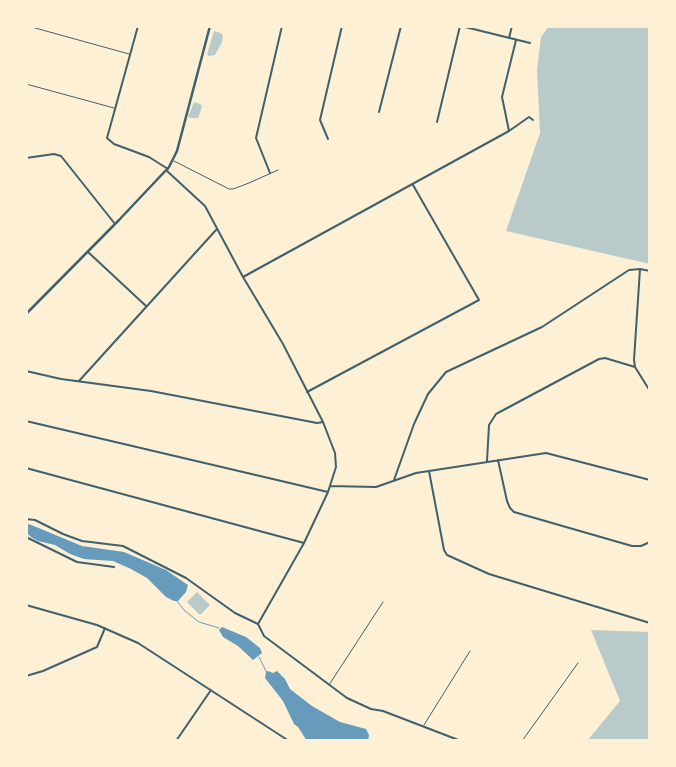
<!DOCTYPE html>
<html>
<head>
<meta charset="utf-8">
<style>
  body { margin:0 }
  #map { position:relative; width:676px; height:767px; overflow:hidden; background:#fdf0d5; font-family:"Exo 2",sans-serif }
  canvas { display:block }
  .frame { position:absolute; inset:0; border:28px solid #fdf0d5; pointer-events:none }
</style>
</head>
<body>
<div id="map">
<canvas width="676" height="767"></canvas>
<div class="frame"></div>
</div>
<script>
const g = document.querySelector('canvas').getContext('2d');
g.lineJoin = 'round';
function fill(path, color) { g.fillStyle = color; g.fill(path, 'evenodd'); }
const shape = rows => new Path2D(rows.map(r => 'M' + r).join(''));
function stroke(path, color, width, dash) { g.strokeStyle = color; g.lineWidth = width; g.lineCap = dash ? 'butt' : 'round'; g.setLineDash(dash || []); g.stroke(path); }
const green = shape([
  [549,26,650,26,650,264,506,231,540,133,537,70,541,37],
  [214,31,221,33,223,36,222,42,215,55,209,56,207,54],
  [194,102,200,104,202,106,201,110,198,118,191,118,188,117],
  [197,592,210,605,200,615,187,602],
  [591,630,650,632,650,741,587,741,620,701]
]);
const water = shape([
  [29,524,82,546,124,552,166,570,188,585,186,592,178,601,174,601,166,597,147,578,131,569,113,561,84,559,70,554,55,545,38,541,31,537,26,532,26,525],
  [222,627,246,637,260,648,262,653,253,660,238,646,223,637,219,630],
  [268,671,273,673,277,671,285,679,290,689,312,706,340,722,366,729,369,735,368,741,307,741,298,727,294,724,283,701,265,678,266,672]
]);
const stream = shape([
  [176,600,185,611,199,622,219,628],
  [259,657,267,673]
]);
const service = shape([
  [28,26,129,54],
  [26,84,114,108],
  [174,161,229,189,233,189,249,183,278,170],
  [329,685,383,602],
  [424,725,470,651],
  [522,741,578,663]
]);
const minor = shape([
  [138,26,107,138,114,144,149,157,168,169],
  [461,26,530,43],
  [509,38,512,26],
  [379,112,401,26],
  [437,122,460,26],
  [509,131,502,97,516,40],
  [328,139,320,120,342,26],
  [26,158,54,154,61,156,115,224],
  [167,171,205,206,243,277,283,344,323,422,335,453,336,467,328,492,304,543,258,624],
  [270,173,256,138,282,26],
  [88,252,146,306],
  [640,269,634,360,635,367,650,391],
  [243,277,509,131,529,117,533,120],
  [26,371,61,379,151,391,317,423,323,422],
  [79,381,216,230],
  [307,392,479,300,413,185],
  [26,421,328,492],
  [498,460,507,501,510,508,514,512,632,546,641,546,650,542],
  [487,461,489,425,496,414,599,359,605,358,635,367],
  [26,468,304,543],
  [429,471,444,550,447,555,489,574,650,623],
  [394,480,414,424,428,394,446,372,542,327,629,270,640,269,650,271],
  [330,486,376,487,416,473,546,453,650,480],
  [26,519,35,520,63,534,82,541,123,546,186,578,235,613,258,624],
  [26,537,77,562,114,567],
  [26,605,97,625,138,643,289,741],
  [258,624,264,636,347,698,371,709,383,711,461,741],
  [26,676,43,671,97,647,105,628],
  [176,741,211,690]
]);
const tertiary = shape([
  [26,314,119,220,169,167,177,151,210,26]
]);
fill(green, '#b9caca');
fill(water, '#669bbc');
stroke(stream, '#669bbc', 1);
stroke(service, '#3f606c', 1);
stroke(minor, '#3f606c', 2);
stroke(tertiary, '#3f606c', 2.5);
</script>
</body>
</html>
